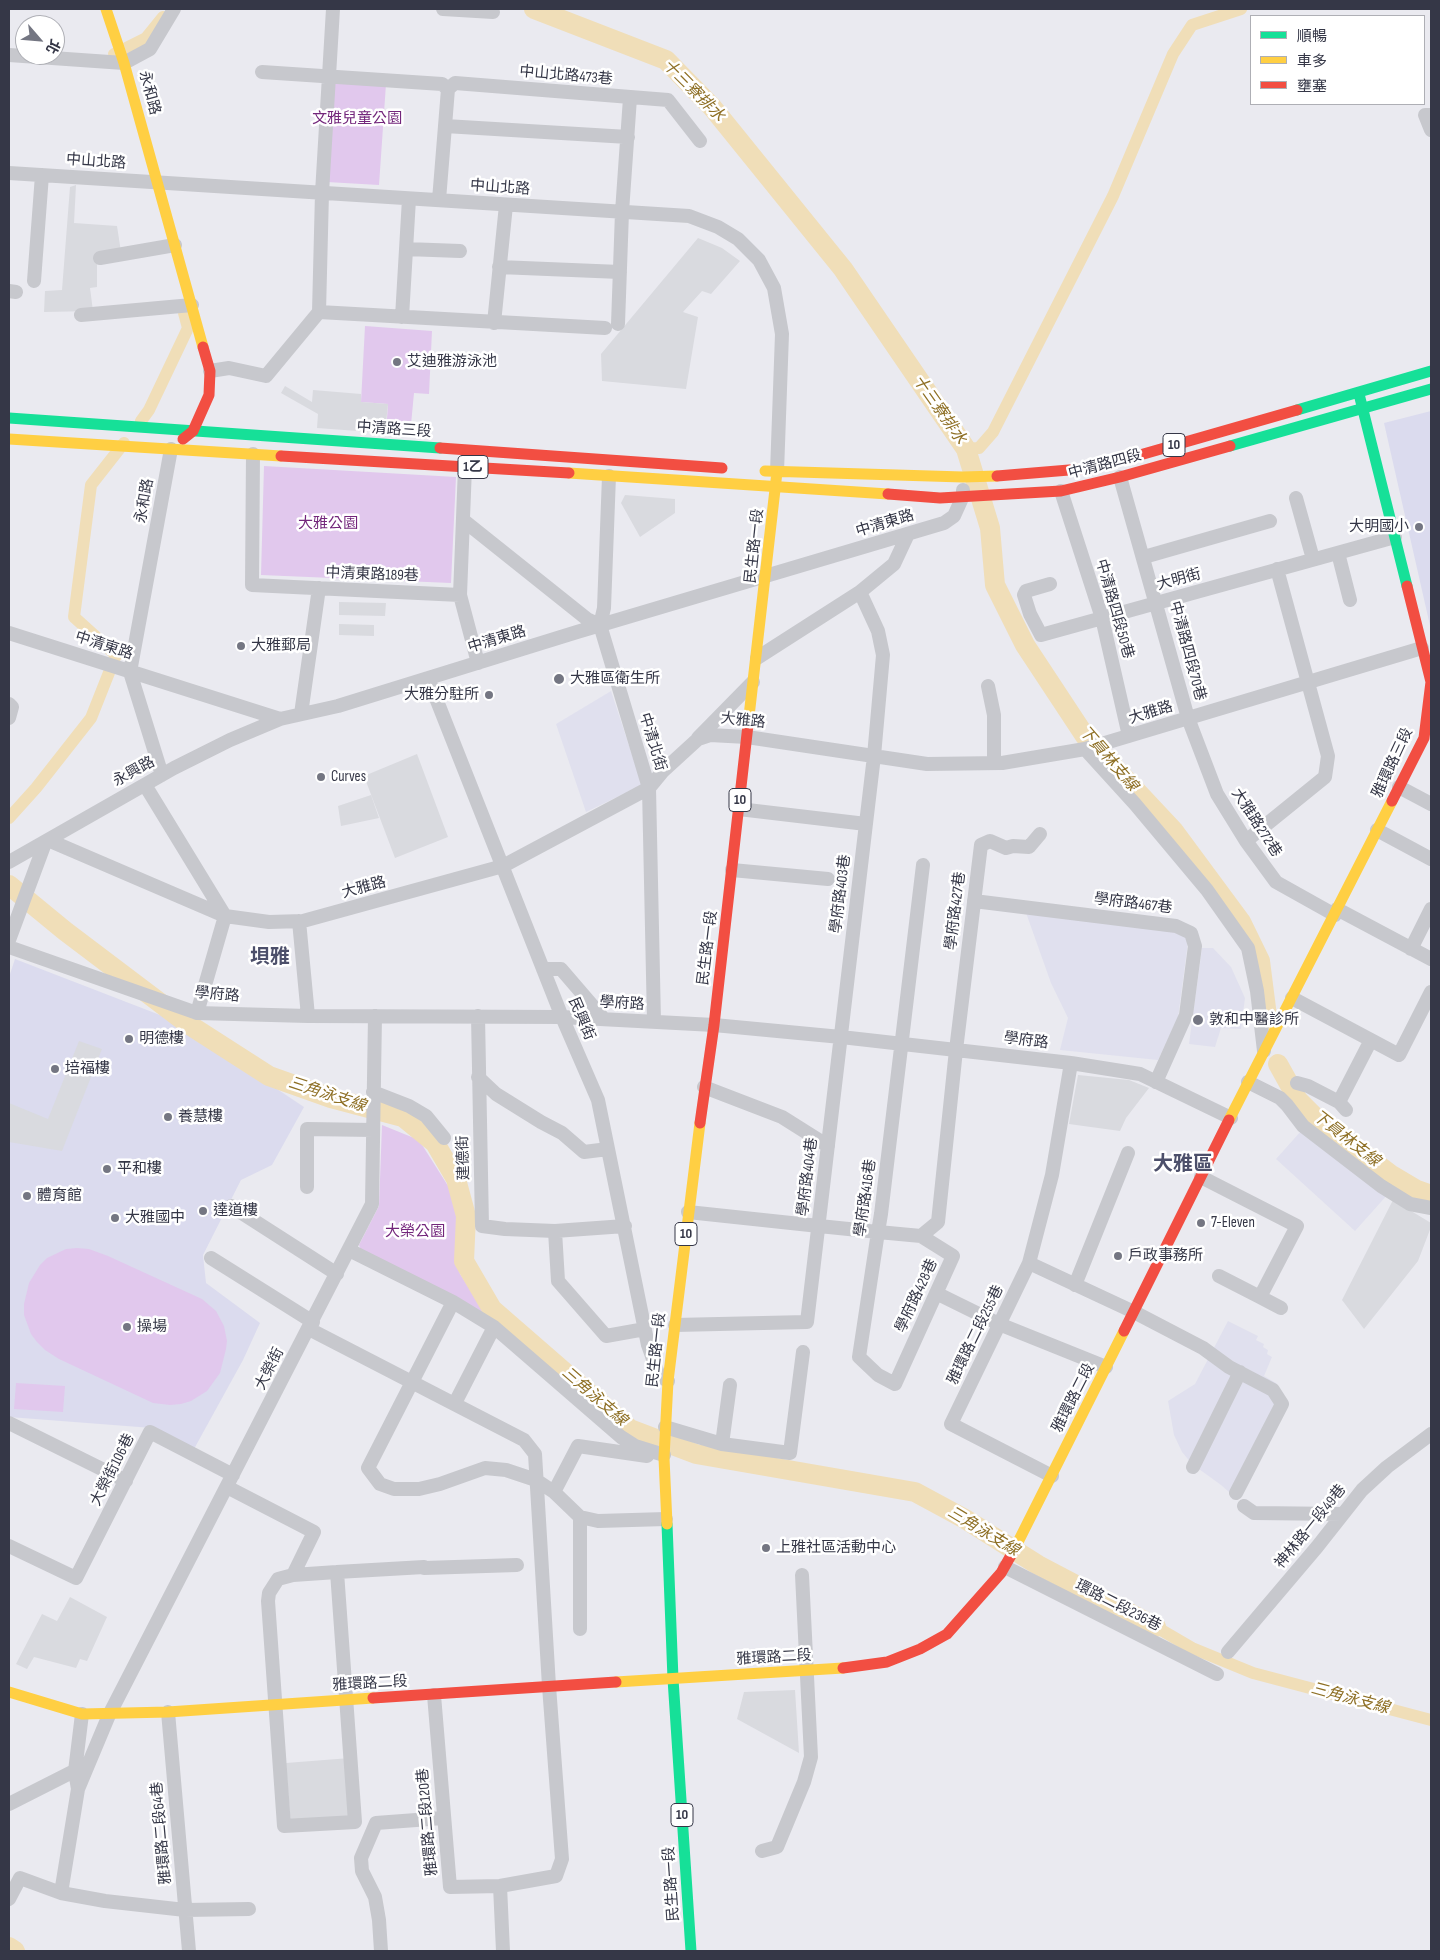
<!DOCTYPE html>
<html>
<head>
<meta charset="utf-8">
<style>
  body { margin:0 }
  #map { position:relative; width:1440px; height:1960px; overflow:hidden; background:#eaeaf0; font-family:"Sofia Sans Condensed","Noto Sans TC",sans-serif }
  canvas { display:block }
  .frame { position:absolute; inset:0; border:10px solid #353747; pointer-events:none }
  .legend { position:absolute; left:1250px; top:15px; width:175px; height:90px; box-sizing:border-box; background:#fff; border:1px solid #aeafb5; margin:0; padding:6px 9px; list-style:none; font-size:15px; color:#353747 }
  .legend li { display:flex; align-items:center; gap:10px; height:25px }
  .legend b { width:25px; border:1px solid #aeafb5 }
  .north { position:absolute; left:15px; top:15px; width:50px; height:50px; box-sizing:border-box; background:#fff; border:1px solid #aeafb5; border-radius:50%; rotate:117deg; font-size:14px; font-weight:700; line-height:20px; text-align:center; color:#353747 }
  .north::after { content:''; display:block; margin:auto; width:18px; height:22px; background:#747682; clip-path:polygon(50% 0,100% 100%,50% 72%,0 100%) }
</style>
</head>
<body>
<div id="map">
<canvas width="1440" height="1960"></canvas>
<div class="frame"></div>
<ul class="legend">
<li><b style="height:6px;background:#16e098"></b>順暢</li>
<li><b style="height:6px;background:#ffcf43"></b>車多</li>
<li><b style="height:6px;background:#f24e42"></b>壅塞</li>
</ul>
<div class="north">北</div>
</div>
<script>
const g = document.querySelector('canvas').getContext('2d');
g.lineJoin = 'round';
function fill(path, color) { g.fillStyle = color; g.fill(path, 'evenodd'); }
const shape = rows => new Path2D(rows.map(r => 'M' + r).join(''));
function stroke(path, color, width, dash) { g.strokeStyle = color; g.lineWidth = width; g.lineCap = dash ? 'butt' : 'round'; g.setLineDash(dash || []); g.stroke(path); }
function write(font, color, halo, rows, align = 'center') {
  g.font = font + ' "Sofia Sans Condensed","Noto Sans TC",sans-serif'; g.lineWidth = 5; g.setLineDash([]); g.textBaseline = 'middle'; g.strokeStyle = halo; g.fillStyle = color; for (const [text, x, y, turn = 0] of rows) {
    g.save(); g.translate(x, y); g.rotate((+turn || 0) * Math.PI / 180); g.textAlign = isNaN(turn) ? turn : align; if (halo) g.strokeText(text, 0, 0); g.fillText(text, 0, 0); g.restore();
  }
}
const residential = shape([
  [611,691,642,785,586,812,556,724],
  [1025,910,1177,932,1185,935,1188,942,1178,1018,1158,1060,1060,1050,1068,1018,1051,983],
  [1202,948,1213,948,1231,967,1245,998,1241,1029,1221,1028,1215,1047,1189,1044],
  [1310,1121,1389,1193,1355,1231,1276,1159],
  [1228,1321,1258,1336,1256,1340,1264,1344,1263,1347,1268,1350,1267,1354,1272,1357,1264,1376,1276,1383,1287,1400,1237,1499,1221,1485,1192,1464,1182,1452,1174,1435,1168,1401,1195,1384]
]);
const education = shape([
  [1431,411,1431,630,1384,423],
  [15,959,160,1015,202,1039,304,1107,272,1165,241,1180,203,1255,206,1283,260,1323,243,1360,194,1449,152,1428,9,1417,9,977]
]);
const green = shape([
  [334,81,386,84,379,185,327,182],
  [365,326,432,331,429,394,414,393,410,435,386,433,388,404,361,402],
  [264,466,456,477,451,583,261,575],
  [382,1125,419,1140,450,1189,458,1220,456,1259,460,1274,494,1325,362,1254,359,1245,379,1206],
  [77,1248,89,1249,108,1256,202,1299,216,1311,224,1326,227,1341,226,1349,220,1373,207,1391,191,1401,181,1404,170,1405,153,1403,59,1359,45,1350,37,1342,31,1334,24,1315,24,1304,29,1283,40,1265,47,1258,66,1249],
  [16,1383,65,1386,63,1412,14,1409]
]);
const parking = shape([
  [76,185,74,223,117,226,121,252,97,257,97,287,90,288,93,311,44,312,45,291,62,290,70,187],
  [698,238,722,248,740,261,711,294,702,291,683,312,698,317,686,389,602,381,601,354],
  [285,386,312,402,313,390,361,394,361,402,388,404,385,433,317,428,318,414,281,393],
  [625,495,675,499,675,513,640,537,621,503],
  [339,602,386,603,385,616,339,615],
  [339,624,374,625,374,636,339,635],
  [417,754,448,837,395,858,364,776],
  [371,795,379,818,341,826,338,806],
  [79,1041,102,1049,62,1151,9,1142,9,1103,48,1119],
  [1078,1075,1129,1080,1149,1088,1126,1118,1120,1131,1069,1124],
  [1393,1200,1431,1223,1431,1227,1418,1261,1364,1329,1342,1300],
  [70,1597,107,1617,87,1661,80,1659,76,1668,34,1657,27,1669,16,1664,42,1614,57,1621],
  [795,1690,799,1753,737,1719,744,1692],
  [350,1758,354,1824,291,1829,286,1763]
]);
const canal = shape([
  [114,54,146,38,163,17],
  [141,421,149,410,188,328,184,313],
  [966,449,979,448,993,432,1113,196,1173,54,1192,25,1241,9],
  [9,818,36,788,91,718,116,655,74,617,91,485,124,443],
  [1156,1627,1192,1648,1253,1673,1431,1720]
]);
const river = shape([
  [534,9,666,60,712,107,843,269,966,449,990,528,995,585,1025,645,1085,736,1173,830,1241,922,1260,961,1268,1024],
  [9,885,65,931,188,1024,269,1076,331,1098,403,1117,435,1143,456,1179,466,1216,464,1261,492,1309,630,1429,696,1454,915,1492,965,1519,1038,1565,1156,1627],
  [1278,1064,1298,1100,1315,1117,1390,1174,1417,1190,1431,1195],
  [9,1947,15,1951]
]);
const street = shape([
  [443,9,493,12],
  [9,55,124,63,150,49,174,9],
  [262,72,442,84,448,89],
  [1431,115,1425,115,1431,130],
  [445,126,628,137],
  [9,173,689,216,718,227,738,239,759,260,774,288,782,334,777,472],
  [439,200,448,89,455,83,668,100,700,141],
  [406,249,460,251],
  [100,258,175,245],
  [499,267,620,272],
  [34,281,42,175],
  [9,291,16,292],
  [319,312,322,193,333,9],
  [319,312,605,328],
  [81,315,192,305],
  [402,317,409,199],
  [494,323,506,205],
  [618,324,622,212,630,98],
  [210,371,229,368,266,376,319,312],
  [253,454,252,585,460,595],
  [465,467,460,595,478,663],
  [609,476,604,608,600,625,649,788,654,1022],
  [1120,477,1188,718,1217,794,1246,841,1276,882,1335,915],
  [1061,491,1102,618,1129,736],
  [1296,498,1313,559],
  [463,520,587,619,600,625],
  [1338,553,1350,600],
  [1144,557,1270,521],
  [1050,584,1026,591,1024,595,1030,614,1041,635,1395,537],
  [9,633,280,719],
  [757,658,860,592,894,564,908,534],
  [428,678,562,1017,598,1100,648,1345,659,1376,668,1381],
  [988,686,994,715,994,763],
  [9,704,12,707,9,718],
  [301,714,319,588],
  [698,738,753,682],
  [1085,749,1135,804,1207,890,1248,948,1257,991,1264,1051],
  [162,775,130,672,171,449],
  [145,785,225,916,197,1013],
  [1399,787,1431,804],
  [739,809,866,824],
  [1377,830,1431,859],
  [48,840,225,916,269,922,303,921,503,866,649,788,663,771,698,739,710,735,747,737,927,764,1002,763,1085,749,1422,648],
  [1246,841,1325,777,1328,756,1277,569],
  [9,862,174,768,230,740,280,719,338,706,577,632,944,523,954,516,963,496,963,490],
  [732,870,828,879],
  [974,901,1176,926,1191,933,1195,946,1186,1015,1156,1082],
  [1337,909,1431,959],
  [299,921,308,1016],
  [9,940,45,843],
  [9,947,197,1013,308,1016,562,1017,714,1025,841,1037,1071,1063,1140,1074,1231,1118],
  [1411,949,1431,909],
  [543,969,561,969,604,1019],
  [1292,998,1399,1055,1431,992],
  [478,1016,482,1226,505,1229,555,1231,625,1226],
  [478,1077,496,1094,541,1122,562,1133,584,1152,608,1149],
  [1248,1082,1280,1098,1287,1105,1303,1126,1381,1186,1410,1204,1431,1208],
  [1297,1083,1308,1086,1339,1102,1346,1110],
  [704,1087,782,1117,828,1146],
  [373,1092,409,1106,426,1116,444,1138],
  [1339,1102,1371,1040],
  [1201,1177,1297,1226,1260,1297,1219,1276],
  [307,1187,307,1129,373,1130],
  [231,1206,337,1274],
  [688,1212,819,1226,878,1232,921,1236,953,1256,895,1384,878,1375,859,1357,878,1232,881,1214,923,865],
  [555,1231,558,1281,606,1336,645,1329],
  [921,1236,938,1222,956,1050,981,845,990,841,1006,848,1013,846,1029,847,1040,834],
  [349,1250,453,1302,494,1327,621,1437,635,1446,664,1455],
  [211,1258,313,1322],
  [1029,1263,1134,1312,1203,1348,1229,1367,1273,1390,1282,1404,1236,1493],
  [1075,1285,1128,1153],
  [936,1293,999,1324,1106,1367],
  [1260,1297,1281,1308],
  [453,1302,368,1468,380,1484,394,1489,419,1489,440,1484,485,1468,506,1470,536,1480,554,1492,580,1517,598,1521,666,1519],
  [675,1325,807,1322,874,756,883,655,878,631,860,592],
  [309,1329,524,1440,535,1454,549,1686,562,1859,556,1876,500,1886,450,1887,434,1695],
  [455,1403,494,1327],
  [9,1423,126,1481],
  [665,1427,722,1444,790,1453,803,1352],
  [722,1444,730,1385],
  [1193,1467,1240,1372],
  [1052,1476,951,1424,1029,1263,1052,1175,1071,1063],
  [227,1487,314,1532,293,1575],
  [554,1492,578,1446,647,1456],
  [1244,1506,1254,1513,1342,1514],
  [9,1546,76,1578,150,1432,233,1475],
  [1005,1567,1217,1674],
  [424,1568,517,1565],
  [337,1572,355,1822,284,1826,268,1601,269,1593,278,1579,293,1575,337,1572,424,1567],
  [580,1629,580,1517],
  [1228,1652,1317,1547,1362,1490,1387,1467,1431,1434],
  [168,1712,189,1951],
  [78,1789,109,1715,372,1204,375,1016],
  [9,1804,82,1767],
  [762,1851,777,1847,804,1782,811,1757,802,1575],
  [500,1886,503,1951],
  [61,1893,78,1789,75,1771,82,1714],
  [9,1899,20,1878,61,1893,105,1901,185,1910,249,1909],
  [381,1951,379,1920,375,1897,362,1871,361,1858,376,1823,443,1818]
]);
const fast = shape([
  [1359,394,1407,586],
  [1297,410,1431,371],
  [9,418,440,448],
  [1230,446,1431,389],
  [667,1524,673,1679,691,1951]
]);
const slow = shape([
  [106,9,124,63,203,347],
  [9,439,281,456],
  [765,471,963,477,997,476],
  [569,473,888,494],
  [748,725,777,472],
  [1229,1120,1392,801],
  [667,1524,664,1458,668,1381,700,1123],
  [1014,1550,1124,1331],
  [616,1682,843,1668],
  [9,1692,82,1714,168,1712,373,1698]
]);
const jam = shape([
  [183,439,193,431,209,395,210,371,203,347],
  [440,448,722,468],
  [281,456,569,473],
  [997,476,1081,469,1126,459,1297,410],
  [888,494,940,498,1061,491,1120,477,1230,446],
  [1392,801,1424,738,1431,682,1407,586],
  [700,1123,714,1025,748,725],
  [1124,1331,1229,1120],
  [843,1668,887,1662,920,1649,947,1634,1001,1573,1014,1550],
  [373,1698,616,1682]
]);
const markers = [
  [397,362,5,"#747682"],
  [1419,527,5,"#747682"],
  [241,646,5,"#747682"],
  [559,679,6,"#747682"],
  [489,695,5,"#747682"],
  [321,777,5,"#747682"],
  [1198,1020,6,"#747682"],
  [129,1039,5,"#747682"],
  [55,1069,5,"#747682"],
  [168,1117,5,"#747682"],
  [107,1169,5,"#747682"],
  [27,1196,5,"#747682"],
  [203,1211,5,"#747682"],
  [115,1218,5,"#747682"],
  [1201,1223,5,"#747682"],
  [1118,1256,5,"#747682"],
  [127,1327,5,"#747682"],
  [766,1548,5,"#747682"]
];
const shields = [
  [1174,445,22],
  [473,467,30],
  [740,800,22],
  [686,1234,22],
  [682,1815,22]
];
const shieldNames = [
  ["10",1174,445],
  ["1乙",473,467],
  ["10",740,800],
  ["10",686,1234],
  ["10",682,1815]
];
const streetNames = [
  ["中山北路473巷",566,76,5],
  ["永和路",149,93,75],
  ["中山北路",96,162,4],
  ["中山北路",500,188,4],
  ["中清路三段",394,430,4],
  ["中清路四段",1105,465,-15],
  ["永和路",145,501,-80],
  ["中清東路",885,524,-17],
  ["民生路一段",755,546,-84],
  ["中清東路189巷",372,575,2],
  ["大明街",1179,580,-15],
  ["中清路四段50巷",1114,609,74],
  ["中清東路",497,640,-17],
  ["中清東路",104,646,18],
  ["中清路四段70巷",1187,651,75],
  ["大雅路",1151,713,-17],
  ["大雅路",743,721,6],
  ["中清北街",652,742,73],
  ["雅環路三段",1393,763,-65],
  ["永興路",134,772,-29],
  ["大雅路272巷",1256,823,57],
  ["大雅路",364,888,-15],
  ["學府路403巷",841,894,-83],
  ["學府路467巷",1133,904,7],
  ["學府路427巷",956,911,-83],
  ["民生路一段",708,948,-83],
  ["學府路",217,995,5],
  ["學府路",622,1004,3],
  ["民興街",581,1019,67],
  ["學府路",1026,1041,7],
  ["建德街",464,1158,-92],
  ["學府路404巷",808,1177,-83],
  ["學府路416巷",866,1198,-82],
  ["學府路428巷",917,1296,-65],
  ["雅環路二段255巷",976,1335,-64],
  ["民生路一段",657,1350,-84],
  ["大榮街",270,1369,-63],
  ["雅環路二段",1074,1398,-63],
  ["大榮街106巷",113,1470,-63],
  ["神林路一段49巷",1311,1527,-51],
  ["環路二段236巷",1118,1606,27],
  ["雅環路二段",774,1658,-3],
  ["雅環路二段",370,1684,-3],
  ["雅環路二段120巷",428,1822,-95],
  ["雅環路二段64巷",162,1833,-95],
  ["民生路一段",672,1884,-94]
];
const parkNames = [
  ["文雅兒童公園",357,119],
  ["大雅公園",328,524],
  ["大榮公園",415,1232]
];
const poiNames = [
  ["艾迪雅游泳池",407,362],
  ["大明國小",1409,527,"right"],
  ["大雅郵局",251,646],
  ["大雅區衛生所",570,679],
  ["大雅分駐所",479,695,"right"],
  ["Curves",331,777],
  ["敦和中醫診所",1209,1020],
  ["明德樓",139,1039],
  ["培福樓",65,1069],
  ["養慧樓",178,1117],
  ["平和樓",117,1169],
  ["體育館",37,1196],
  ["達道樓",213,1211],
  ["大雅國中",125,1218],
  ["7-Eleven",1211,1223],
  ["戶政事務所",1128,1256],
  ["操場",137,1327],
  ["上雅社區活動中心",776,1548]
];
const waterNames = [
  ["十三寮排水",693,91,45],
  ["十三寮排水",939,410,55],
  ["下員林支線",1108,759,49],
  ["三角泳支線",327,1095,18],
  ["下員林支線",1346,1139,38],
  ["三角泳支線",594,1397,41],
  ["三角泳支線",983,1532,31],
  ["三角泳支線",1350,1699,15]
];
const districtNames = [
  ["垻雅",270,958],
  ["大雅區",1183,1165]
];
fill(residential, '#e0e0ee');
fill(education, '#dbdbee');
fill(green, '#e1c8ed');
fill(parking, '#d9dadf');
stroke(canal, '#f0deb8', 12);
stroke(river, '#f0deb8', 20);
stroke(street, '#c7c8cd', 14);
stroke(fast, '#16e098', 11);
stroke(slow, '#ffcf43', 11);
stroke(jam, '#f24e42', 11);
for (const [x, y, r, color] of markers) { const dot = new Path2D(); dot.arc(x, y, r, 0, 2 * Math.PI); g.fillStyle = color; g.fill(dot); stroke(dot, '#fff', 2); }
for (const [x, y, w] of shields) { const box = new Path2D(); box.roundRect(x - w / 2, y - 11.5, w, 23, 4); g.fillStyle = '#fff'; g.fill(box); stroke(box, '#353747', 1); }
write('bold 14px', '#353747', null, shieldNames);
write('15px', '#353747', '#fff', streetNames);
write('15px', '#73267b', '#fff', parkNames);
write('15px', '#353747', '#fff', poiNames, 'left');
write('italic 16px', '#8e6f24', '#fff', waterNames);
write('bold 20px', '#4c4f6a', '#fff', districtNames);
</script>
</body>
</html>
